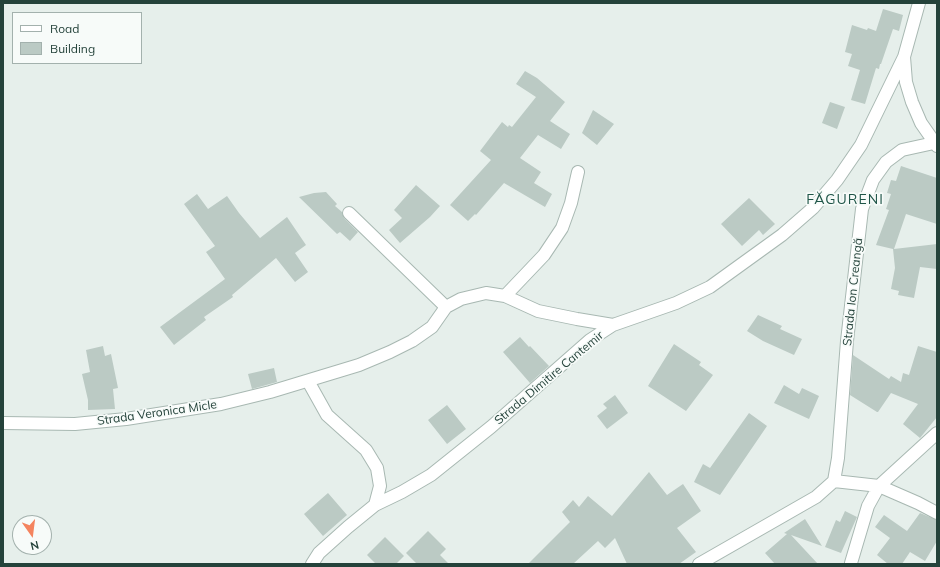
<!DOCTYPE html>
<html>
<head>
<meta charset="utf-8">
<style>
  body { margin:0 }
  #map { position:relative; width:940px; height:567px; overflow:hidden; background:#e6efeb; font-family:Mulish,sans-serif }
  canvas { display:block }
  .frame { position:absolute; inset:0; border:4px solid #24423a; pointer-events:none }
  .legend { position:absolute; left:12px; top:12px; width:130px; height:52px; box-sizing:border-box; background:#f7fbf9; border:1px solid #a3b1ad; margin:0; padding:5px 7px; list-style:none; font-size:12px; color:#24423a }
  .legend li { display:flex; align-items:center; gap:8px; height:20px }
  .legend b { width:20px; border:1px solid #a3b1ad }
  .north { position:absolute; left:12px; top:515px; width:40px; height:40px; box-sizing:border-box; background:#f7fbf9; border:1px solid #a3b1ad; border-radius:50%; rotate:166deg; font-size:11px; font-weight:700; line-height:16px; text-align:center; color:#24423a }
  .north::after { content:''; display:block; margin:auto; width:14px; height:18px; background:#f4845f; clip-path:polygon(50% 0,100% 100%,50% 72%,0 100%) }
</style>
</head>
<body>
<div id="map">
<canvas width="940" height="567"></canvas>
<div class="frame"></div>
<ul class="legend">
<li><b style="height:5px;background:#fff"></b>Road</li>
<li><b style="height:11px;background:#bbcac4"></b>Building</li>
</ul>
<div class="north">N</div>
</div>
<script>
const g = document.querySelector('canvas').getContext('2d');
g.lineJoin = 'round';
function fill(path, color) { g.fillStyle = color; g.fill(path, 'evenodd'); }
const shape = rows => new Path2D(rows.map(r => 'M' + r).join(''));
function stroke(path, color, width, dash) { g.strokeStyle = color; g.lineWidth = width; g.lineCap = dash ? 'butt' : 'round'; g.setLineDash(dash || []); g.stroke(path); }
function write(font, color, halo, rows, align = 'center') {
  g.font = font + ' Mulish,sans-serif'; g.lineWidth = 3.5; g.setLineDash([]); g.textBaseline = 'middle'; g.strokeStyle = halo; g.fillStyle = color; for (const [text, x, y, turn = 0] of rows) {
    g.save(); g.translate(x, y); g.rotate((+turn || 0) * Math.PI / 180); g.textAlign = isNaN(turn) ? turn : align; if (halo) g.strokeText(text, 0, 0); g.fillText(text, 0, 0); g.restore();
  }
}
const building = shape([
  [883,9,903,15,899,31,893,29,881,64,880,64,879,69,876,68,865,104,851,100,860,70,848,66,852,54,845,52,852,25,867,30,868,28,876,31],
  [525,71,537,78,565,102,550,121,570,134,561,149,538,135,520,158,541,172,534,183,552,194,545,207,504,183,476,215,475,214,468,221,450,205,491,160,480,151,502,122,508,127,509,125,512,127,536,97,516,84],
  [830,102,845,107,837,129,822,123],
  [593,110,614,124,597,145,582,133],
  [901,166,937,178,937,224,906,214,894,249,937,244,937,269,920,267,914,298,898,295,899,291,891,289,895,268,893,249,876,245,889,210,886,209,891,194,887,193,891,180,896,181],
  [416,185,440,206,430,217,400,243,389,230,402,218,394,210],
  [326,192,337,204,335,206,342,212,344,218,358,232,350,241,340,232,337,234,299,197,314,193],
  [197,194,208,209,227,196,239,213,260,238,287,217,306,245,295,253,308,272,295,282,276,258,232,295,233,297,204,317,206,320,174,345,160,327,225,279,206,252,215,246,184,204],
  [749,198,775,224,763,235,759,230,742,246,721,224],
  [758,315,782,326,780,329,802,339,794,355,763,341,747,331],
  [520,337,529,347,530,346,549,366,530,383,503,352],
  [674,344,701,362,699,365,713,375,686,411,648,386],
  [103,346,105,356,111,354,118,388,113,389,115,409,88,410,88,400,82,374,90,372,86,350],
  [918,346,937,352,937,417,920,438,903,424,918,404,891,393,878,412,877,412,850,395,853,355,889,379,891,376,901,382,903,373,909,375],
  [274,368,277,382,252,389,248,374],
  [784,385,799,394,802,388,819,396,809,419,774,403],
  [615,395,628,413,607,429,597,416,607,408,603,404],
  [447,405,466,429,447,444,428,420],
  [749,413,767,426,720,495,694,482,703,464,710,468],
  [649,472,667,495,683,484,701,511,677,528,696,552,679,564,627,564,615,538,605,548,598,541,573,564,528,564,570,522,562,512,573,500,579,507,588,496,612,516],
  [328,493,347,515,323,536,304,514],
  [845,511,857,517,841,553,825,547,836,520,840,522],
  [920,513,937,520,937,541,925,561,910,552,902,564,888,564,877,555,890,538,875,527,884,515,907,531],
  [805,519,822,546,791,535,818,564,775,564,765,553,787,534,784,533],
  [428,531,446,549,440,555,449,564,417,564,406,553],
  [385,537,404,556,396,564,376,564,367,555]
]);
const minor = shape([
  [919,3,904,57,906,82,912,102,921,123,937,146],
  [349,213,446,307],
  [505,296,544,255,562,228,571,203,578,172],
  [308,381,327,415,366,450,377,468,380,486,375,505],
  [3,423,75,424,126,419,221,404,270,392,359,365,390,352,412,341,432,327,446,307,461,299,486,293,505,296,538,311,577,319,613,325],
  [834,481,879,486,918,503,937,513],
  [851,563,868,506,879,486,937,433],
  [312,564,319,553,348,527,375,505,402,492,431,475,491,427,590,340,613,325,676,303,710,287,782,235,813,208,837,180,861,145,904,57],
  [699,564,816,497,834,481,838,458,847,341,862,209,873,180,886,162,902,150,934,143]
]);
const streetNames = [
  ["Strada Ion Creangă",853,292,-84],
  ["Strada Dimitire Cantemir",549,378,-40],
  ["Strada Veronica Micle",157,413,-8]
];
const quarterNames = [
  ["FĂGURENI",845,200]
];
fill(building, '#bbcac4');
stroke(minor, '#a8b8b2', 14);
stroke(minor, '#fff', 12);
write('12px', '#24423a', '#f7fbf9', streetNames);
g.letterSpacing = '1px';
write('14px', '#1f5548', '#f7fbf9', quarterNames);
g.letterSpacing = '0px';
</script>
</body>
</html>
